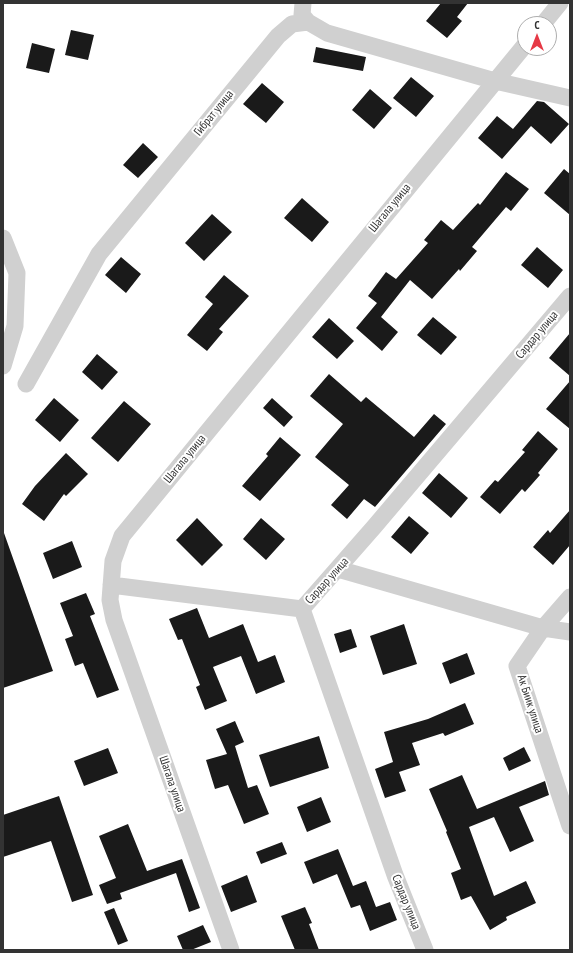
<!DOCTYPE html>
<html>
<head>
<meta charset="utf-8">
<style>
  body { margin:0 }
  #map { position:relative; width:573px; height:953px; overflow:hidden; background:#fff; font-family:"PT Sans Narrow",sans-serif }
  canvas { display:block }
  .frame { position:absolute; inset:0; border:4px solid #333; pointer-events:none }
  .north { position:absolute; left:517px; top:16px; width:40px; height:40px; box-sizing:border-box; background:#fff; border:1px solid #adadad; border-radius:50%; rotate:0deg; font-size:11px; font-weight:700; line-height:16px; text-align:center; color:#333 }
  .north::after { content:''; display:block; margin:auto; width:14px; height:18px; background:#e63946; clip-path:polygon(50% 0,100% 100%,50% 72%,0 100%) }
</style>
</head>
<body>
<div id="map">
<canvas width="573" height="953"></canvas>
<div class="frame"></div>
<div class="north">С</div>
</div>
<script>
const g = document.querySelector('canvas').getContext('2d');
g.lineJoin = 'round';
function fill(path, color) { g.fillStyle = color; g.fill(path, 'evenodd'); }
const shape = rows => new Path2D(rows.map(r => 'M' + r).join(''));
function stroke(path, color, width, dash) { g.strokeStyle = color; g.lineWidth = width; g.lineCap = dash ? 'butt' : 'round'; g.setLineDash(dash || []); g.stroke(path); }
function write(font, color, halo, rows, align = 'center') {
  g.font = font + ' "PT Sans Narrow",sans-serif'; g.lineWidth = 4; g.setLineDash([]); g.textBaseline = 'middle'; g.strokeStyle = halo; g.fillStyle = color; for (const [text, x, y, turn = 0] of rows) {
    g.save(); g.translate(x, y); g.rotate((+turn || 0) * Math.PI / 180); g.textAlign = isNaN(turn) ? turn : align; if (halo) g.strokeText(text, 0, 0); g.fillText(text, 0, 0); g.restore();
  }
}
const building = shape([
  [441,3,468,3,457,17,462,21,447,38,426,21],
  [71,30,94,35,88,60,65,55],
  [32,43,55,49,49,73,26,68],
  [316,47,366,57,363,71,313,62],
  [411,77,434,96,416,117,393,98],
  [262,83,284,102,266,123,243,104],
  [370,89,392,108,374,129,352,110],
  [537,101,544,102,569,124,551,144,531,126,502,159,478,138,497,116,513,129],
  [143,143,158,157,138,178,123,165],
  [564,169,570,174,570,215,544,193],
  [506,172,529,189,511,211,506,207,472,247,477,251,460,271,459,269,432,299,410,280,381,317,398,332,382,351,356,328,377,303,368,296,386,272,396,279,428,243,424,240,441,220,453,230,478,203,480,205],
  [302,198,329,222,312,242,284,218],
  [212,214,232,232,204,261,185,243],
  [537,247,563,270,548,288,521,265],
  [121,257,141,274,126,293,105,275],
  [224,275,249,296,219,329,223,332,207,351,187,335,213,304,205,297],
  [433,317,457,337,441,355,417,335],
  [329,318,354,341,337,359,312,337],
  [570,333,570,376,549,358],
  [97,354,118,372,102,390,82,372],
  [329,374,361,402,366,397,414,437,434,414,446,424,375,507,364,499,347,519,331,505,349,485,315,457,343,424,310,396],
  [570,381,570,429,546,409],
  [54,398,79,420,60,442,35,420],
  [272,398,293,417,284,427,263,408],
  [124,401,151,424,118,462,91,438],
  [538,431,558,449,538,473,540,475,525,492,522,489,500,514,480,497,495,480,498,482,525,452,522,450],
  [280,437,301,455,260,501,242,486,268,456,266,454],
  [66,453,88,474,66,496,64,494,44,521,22,504,35,486],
  [439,473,468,498,451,518,422,493],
  [570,510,570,545,553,565,533,547,548,530,550,533],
  [409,516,429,533,411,554,391,537],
  [197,518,223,545,202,566,176,540],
  [261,518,285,539,266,560,243,539],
  [3,533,4,533,53,671,3,688],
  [72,541,82,567,53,579,43,553],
  [86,593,95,614,90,616,119,690,97,698,83,663,75,666,65,639,73,636,60,603],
  [197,608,209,638,243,624,258,662,275,655,285,682,256,694,241,656,213,667,227,701,205,710,196,687,200,685,182,639,178,640,169,619],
  [404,624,417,664,383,675,370,636],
  [351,629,357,647,340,653,334,634],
  [467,653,475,674,450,684,442,663],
  [465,703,474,724,445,736,443,733,412,743,420,765,399,772,406,791,385,798,375,769,393,762,384,732,428,719],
  [235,721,244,742,235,746,248,788,257,785,269,814,244,824,228,785,215,789,206,760,227,754,216,729],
  [319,736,329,768,270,787,259,755],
  [524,747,531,761,509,771,503,758],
  [108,748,118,773,84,786,74,761],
  [462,775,477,809,545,781,549,795,519,807,534,841,510,852,494,817,469,827,494,896,526,881,536,903,506,917,507,920,490,930,471,896,461,900,451,873,461,869,446,832,447,831,429,789],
  [59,796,93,895,72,902,51,841,3,857,3,815],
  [321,797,331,822,307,832,297,807],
  [128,824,147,871,182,859,200,908,189,912,176,873,120,893,122,899,107,904,99,885,116,878,99,836],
  [282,842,287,854,261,864,256,852],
  [338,849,353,886,366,881,376,907,390,902,397,920,370,931,360,905,351,908,337,874,313,884,304,862],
  [247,875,257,902,231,912,221,886],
  [305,907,312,923,309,924,319,950,295,950,281,916],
  [114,908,128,941,118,945,104,912],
  [203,925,211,942,191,950,183,950,177,936]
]);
const minor = shape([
  [303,3,302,15,308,22],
  [543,24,560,3],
  [3,238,17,273,15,326,3,366],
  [26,384,99,254,278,36,292,24,308,22,327,33,495,81,570,98],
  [338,569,543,628,570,632],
  [111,585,302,609],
  [570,597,543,628,517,666,570,826],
  [231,950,114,620,110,600,113,561,122,536,525,45],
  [425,950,395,875,302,609,374,527,570,296]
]);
const streetNames = [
  ["Гибрат улица",214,113,-51],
  ["Шагала улица",390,208,-51],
  ["Сардар улица",537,335,-50],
  ["Шагала улица",185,459,-51],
  ["Сардар улица",327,581,-48],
  ["Ак Биик улица",530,704,72],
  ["Шагала улица",172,784,71],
  ["Сардар улица",406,902,68]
];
fill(building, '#1a1a1a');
stroke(minor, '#d0d0d0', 17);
write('12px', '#333', '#fff', streetNames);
</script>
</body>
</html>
